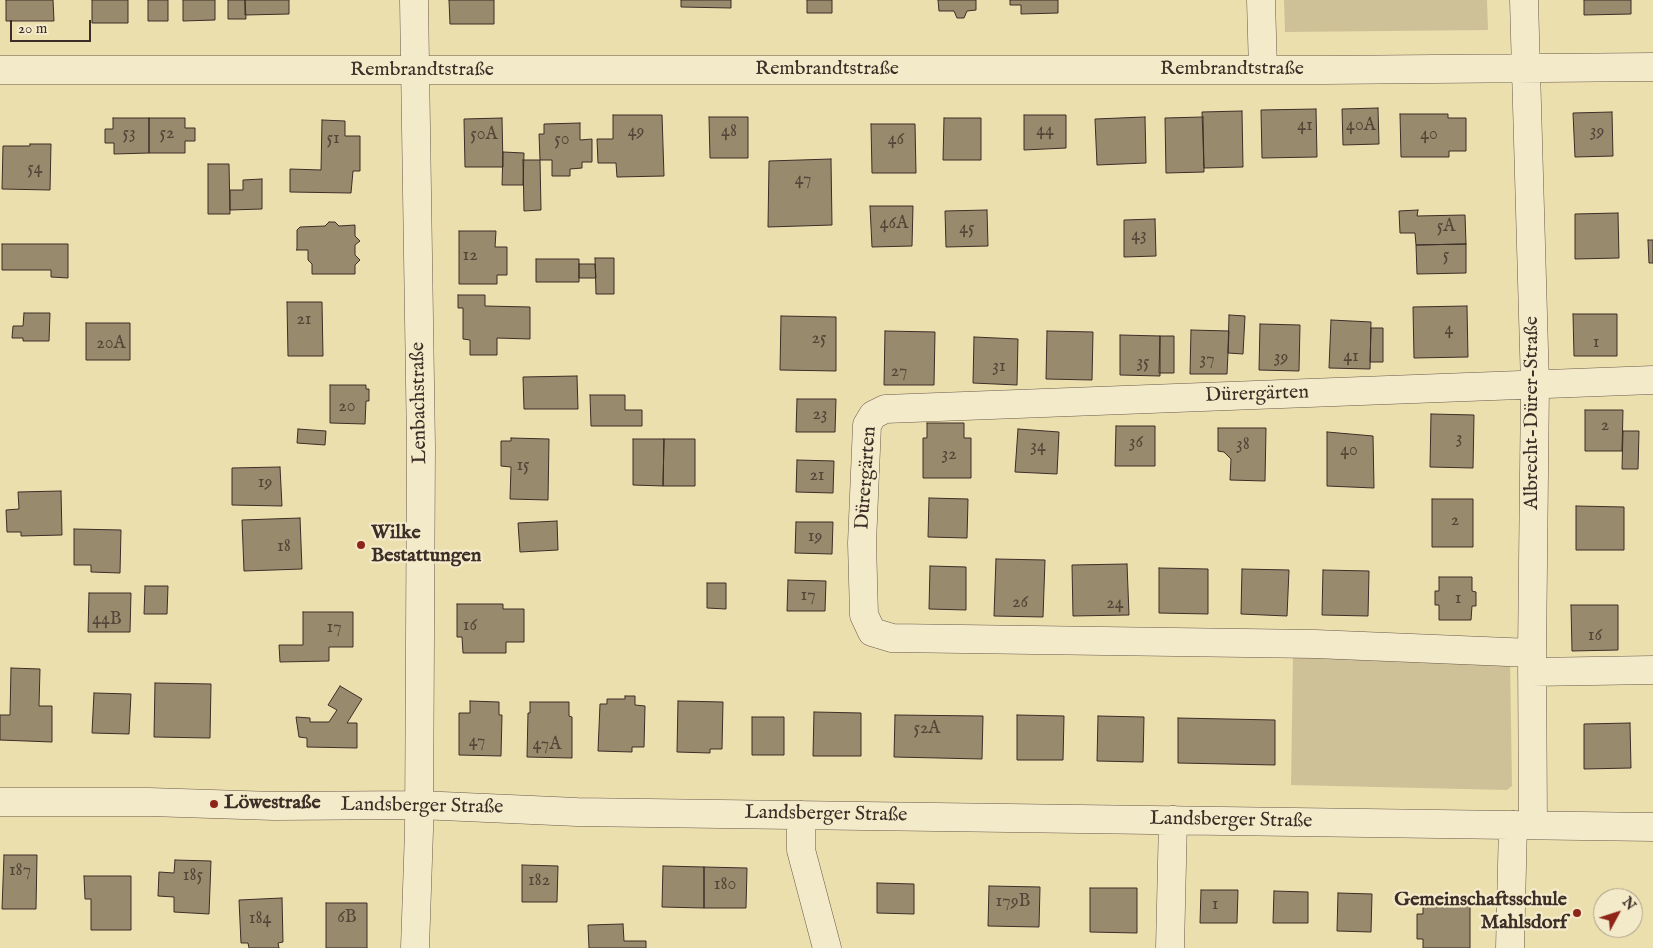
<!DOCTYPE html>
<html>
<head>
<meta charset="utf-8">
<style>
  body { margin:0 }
  #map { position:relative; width:1653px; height:948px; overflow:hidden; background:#ecdfae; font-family:"IM FELL English",serif }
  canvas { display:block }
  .north { position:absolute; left:1593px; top:888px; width:50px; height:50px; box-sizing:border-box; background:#f3eaca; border:1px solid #aa9f89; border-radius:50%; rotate:50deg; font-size:14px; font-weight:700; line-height:20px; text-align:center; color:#3c2e27 }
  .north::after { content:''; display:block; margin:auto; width:18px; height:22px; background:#8f2418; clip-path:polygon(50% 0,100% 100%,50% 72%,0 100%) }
  .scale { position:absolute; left:10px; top:20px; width:81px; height:22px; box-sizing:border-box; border:2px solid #3c2e27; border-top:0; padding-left:6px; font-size:15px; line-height:18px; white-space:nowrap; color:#3c2e27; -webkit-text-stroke:4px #f3eaca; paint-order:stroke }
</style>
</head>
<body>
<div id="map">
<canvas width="1653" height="948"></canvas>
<div class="north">N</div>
<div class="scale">20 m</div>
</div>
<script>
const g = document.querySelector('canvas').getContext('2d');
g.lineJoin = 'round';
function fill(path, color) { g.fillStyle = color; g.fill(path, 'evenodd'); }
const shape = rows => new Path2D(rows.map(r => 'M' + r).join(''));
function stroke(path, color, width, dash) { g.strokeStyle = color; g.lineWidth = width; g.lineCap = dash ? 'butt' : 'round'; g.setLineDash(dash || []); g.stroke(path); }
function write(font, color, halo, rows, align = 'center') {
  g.font = font + ' "IM FELL English",serif'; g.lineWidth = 4.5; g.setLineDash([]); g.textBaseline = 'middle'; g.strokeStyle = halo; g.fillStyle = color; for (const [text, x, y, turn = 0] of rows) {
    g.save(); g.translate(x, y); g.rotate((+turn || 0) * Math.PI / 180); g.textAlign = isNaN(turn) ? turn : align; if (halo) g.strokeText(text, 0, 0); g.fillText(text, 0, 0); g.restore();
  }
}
const green = shape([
  [1284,0,1487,0,1488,30,1285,32],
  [1293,655,1510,658,1512,786,1507,790,1291,785]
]);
const building = shape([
  [6,0,53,0,54,21,6,21,6,0],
  [92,0,128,0,128,23,92,23,92,0],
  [148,0,168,0,168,21,148,21,148,0],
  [183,0,215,0,215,20,183,21,183,0],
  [228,0,245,0,246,19,228,19,228,0],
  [245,0,289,0,289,14,245,15,245,0],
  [449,0,494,0,494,24,450,24,449,0],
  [681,0,731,0,731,8,681,7,681,0],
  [807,0,832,0,832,13,807,13,807,0],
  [938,0,976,0,976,10,967,11,964,18,957,18,954,11,939,11,938,0],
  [1010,0,1058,0,1058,13,1021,14,1021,5,1010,5,1010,0],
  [1584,0,1631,0,1631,14,1584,15,1584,0],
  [1378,108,1379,144,1343,145,1342,109,1378,108],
  [1316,109,1317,157,1262,158,1261,110,1316,109],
  [1242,111,1243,167,1204,168,1202,112,1242,111],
  [1612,112,1613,156,1575,157,1573,113,1612,112],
  [1400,114,1448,114,1448,118,1466,118,1466,151,1449,151,1449,157,1401,157,1400,114],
  [613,115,662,115,664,176,617,177,616,163,598,163,597,139,613,139,613,115],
  [1024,115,1066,115,1066,148,1024,150,1024,115],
  [709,117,748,117,748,158,710,158,709,117],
  [1145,117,1146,163,1097,165,1095,119,1145,117],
  [1203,117,1204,172,1166,173,1165,118,1203,117],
  [113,118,149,118,149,153,114,154,114,143,105,143,105,129,113,129,113,118],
  [149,118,185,118,185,128,195,128,195,141,185,141,185,153,149,153,149,118],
  [502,118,503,167,465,167,464,119,502,118],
  [944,118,981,118,981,160,943,160,944,118],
  [322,120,345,121,345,136,360,136,360,171,353,171,351,193,290,192,290,169,321,170,322,120],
  [580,123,580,140,592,139,592,162,582,162,582,168,570,169,570,176,552,176,552,160,540,160,539,134,544,134,544,124,580,123],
  [871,124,915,124,916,173,872,173,871,124],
  [30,144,51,144,50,190,2,189,3,146,30,146,30,144],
  [503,152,524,153,523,185,502,185,503,152],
  [831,159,832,225,768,227,769,161,831,159],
  [523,160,540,160,541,210,524,211,523,160],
  [208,164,229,164,230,214,208,214,208,164],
  [262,179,262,209,230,210,230,190,243,190,243,180,262,179],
  [870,206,913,206,912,246,872,247,870,206],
  [987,210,988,246,946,247,945,211,987,210],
  [1418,210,1417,216,1465,215,1466,244,1416,245,1415,233,1400,233,1399,211,1418,210],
  [1618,213,1619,258,1575,259,1575,214,1618,213],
  [1155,219,1156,256,1124,257,1124,220,1155,219],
  [329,222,335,222,339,226,355,225,355,236,360,241,355,245,355,255,360,260,355,265,355,274,312,274,312,264,308,260,308,250,296,250,297,249,297,230,300,227,325,226,329,222],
  [459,231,496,231,495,247,507,247,507,275,497,275,497,284,459,284,459,231],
  [1648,240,1653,240,1653,263,1649,263,1648,240],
  [2,244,68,244,68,278,51,277,51,270,2,270,2,244],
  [1466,244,1466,273,1417,274,1416,245,1466,244],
  [595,258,614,258,614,294,596,294,595,258],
  [536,259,579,259,579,282,536,282,536,259],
  [579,264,595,264,596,278,579,278,579,264],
  [458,295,485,295,485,306,530,307,530,339,497,338,497,355,470,355,470,340,463,339,463,308,458,308,458,295],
  [287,302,322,302,323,356,288,356,287,302],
  [1467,306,1468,357,1414,358,1413,307,1467,306],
  [24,313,50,313,49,341,23,341,23,338,12,338,13,326,23,326,24,313],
  [1573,314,1617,314,1617,356,1574,356,1573,314],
  [1229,315,1245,316,1243,354,1228,353,1229,315],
  [781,316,836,317,836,371,780,370,781,316],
  [1331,320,1371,322,1370,369,1329,368,1331,320],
  [86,323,130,323,130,360,86,360,86,323],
  [1260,324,1300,325,1299,371,1259,370,1260,324],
  [1371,328,1383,328,1383,362,1370,362,1371,328],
  [1191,330,1229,331,1227,374,1190,374,1191,330],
  [885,331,935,332,934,385,884,385,885,331],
  [1047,331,1093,332,1092,380,1046,379,1047,331],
  [1120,335,1160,336,1160,376,1120,375,1120,335],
  [1160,336,1174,336,1174,373,1159,373,1160,336],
  [974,337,1018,339,1017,385,973,383,974,337],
  [577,376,578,409,524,409,523,377,577,376],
  [330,385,366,385,366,389,369,389,369,401,366,401,365,424,330,423,330,385],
  [590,395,625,395,625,410,642,410,642,426,591,426,590,395],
  [797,399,836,399,835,432,796,432,797,399],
  [1585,410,1623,410,1622,451,1585,451,1585,410],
  [1431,414,1474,415,1473,468,1430,467,1431,414],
  [927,423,964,423,964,438,971,438,971,478,923,478,923,438,927,438,927,423],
  [1116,426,1155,426,1155,466,1115,466,1116,426],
  [1218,428,1266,428,1265,481,1230,480,1231,459,1224,452,1218,451,1218,428],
  [298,429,326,431,325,445,297,443,298,429],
  [1018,429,1059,432,1057,474,1015,472,1018,429],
  [1623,431,1639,431,1638,469,1622,469,1623,431],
  [1327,432,1373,436,1374,488,1327,486,1327,432],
  [511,438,549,439,548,500,510,499,511,467,501,466,501,441,511,441,511,438],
  [633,439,664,439,663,486,633,485,633,439],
  [664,439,695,439,695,486,663,486,664,439],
  [797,460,834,461,833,493,796,492,797,460],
  [280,467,282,506,232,505,232,468,280,467],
  [61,491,62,535,21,536,21,532,7,532,6,510,19,509,18,492,61,491],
  [929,498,968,499,967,538,928,537,929,498],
  [1432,499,1473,499,1473,547,1432,547,1432,499],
  [1576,506,1624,507,1624,550,1576,550,1576,506],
  [300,518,302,569,244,571,242,520,300,518],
  [557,521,558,550,520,552,518,523,557,521],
  [796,522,833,522,832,554,795,553,796,522],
  [74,529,121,530,120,573,91,572,91,565,74,565,74,529],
  [996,559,1045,560,1043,617,994,616,996,559],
  [1127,564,1129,615,1073,616,1072,565,1127,564],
  [930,566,966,567,966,610,929,609,930,566],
  [1159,568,1208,569,1208,614,1159,613,1159,568],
  [1242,569,1289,570,1287,616,1241,614,1242,569],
  [1323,570,1369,571,1368,616,1322,615,1323,570],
  [1439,577,1472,577,1472,591,1476,592,1476,606,1472,606,1471,620,1439,620,1439,605,1435,605,1435,591,1439,591,1439,577],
  [788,580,826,581,825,611,787,611,788,580],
  [707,583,726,583,726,609,707,608,707,583],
  [145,586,168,586,167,614,144,614,145,586],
  [89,593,131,593,130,632,88,632,89,593],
  [457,604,503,604,503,609,524,609,524,642,506,642,506,653,463,653,462,637,457,637,457,604],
  [1571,605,1618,605,1618,650,1572,651,1571,605],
  [303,612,353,612,353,647,329,647,329,661,280,662,279,645,303,645,303,612],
  [11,668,40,669,39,706,52,706,52,742,0,740,0,715,10,715,11,668],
  [155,683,211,684,210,738,154,737,155,683],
  [340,686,362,699,347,723,357,723,357,748,307,747,307,738,299,737,296,717,310,718,310,722,329,722,337,710,328,705,340,686],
  [94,693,131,694,129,734,92,733,94,693],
  [625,696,635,696,635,705,645,706,644,747,632,747,632,752,598,751,600,704,607,704,607,699,625,699,625,696],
  [470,701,499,702,499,715,502,715,501,756,459,755,459,713,470,713,470,701],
  [678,701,723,702,722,749,710,749,710,753,677,752,678,701],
  [530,702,569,702,569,716,572,717,572,758,527,757,528,713,530,713,530,702],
  [814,712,861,713,861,756,813,756,814,712],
  [895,715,983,716,982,759,894,757,895,715],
  [1017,715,1064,716,1063,760,1017,760,1017,715],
  [1098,716,1144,717,1143,762,1097,761,1098,716],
  [752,717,784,717,784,755,752,755,752,717],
  [1178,718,1275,720,1275,765,1178,763,1178,718],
  [1630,723,1631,768,1584,769,1584,724,1630,723],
  [4,855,37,855,36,909,2,909,4,855],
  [175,860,211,861,209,914,174,912,174,897,158,896,159,872,174,873,175,860],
  [522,865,558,866,557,902,522,902,522,865],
  [663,866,704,867,704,908,662,907,663,866],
  [704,867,747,868,746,908,704,908,704,867],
  [84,876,131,876,131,930,91,930,91,899,85,899,84,876],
  [877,883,914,884,914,914,877,913,877,883],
  [989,886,1040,887,1039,927,988,926,989,886],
  [1090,888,1137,888,1137,933,1090,932,1090,888],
  [1201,890,1238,890,1237,923,1200,923,1201,890],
  [1274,891,1308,892,1308,923,1273,923,1274,891],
  [1338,893,1372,894,1371,932,1337,931,1338,893],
  [282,898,283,942,278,943,279,948,249,948,248,943,241,943,239,900,282,898],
  [326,903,367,903,367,948,326,948,326,903],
  [1423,903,1470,904,1470,948,1423,948,1423,939,1417,939,1417,914,1423,914,1423,903],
  [623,924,624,941,646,941,646,948,589,948,588,925,623,924]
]);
const minor = shape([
  [414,0,421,446,419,830,415,948],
  [1261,0,1263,70],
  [1524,0,1535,385,1532,653,1533,825],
  [0,70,1324,70,1653,67],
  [1532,653,1315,644,892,638,872,632,864,615,862,543,867,425,873,415,885,409,1653,380],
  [1532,672,1653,670],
  [0,802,149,802,274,806,419,805,577,812,1653,827],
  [801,815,801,850,827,948],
  [1170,948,1173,820],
  [1510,948,1513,825]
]);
const markers = [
  [361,545,5,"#8f2418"],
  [214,804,5,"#8f2418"],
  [1577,913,5,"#8f2418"]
];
const numberNames = [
  ["41",1305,126],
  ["40A",1361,126],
  ["44",1045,131],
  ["49",636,132],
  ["48",729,132],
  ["39",1597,132],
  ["53",129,134],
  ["52",167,134],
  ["50A",484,135],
  ["40",1429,135],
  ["51",333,139],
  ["50",562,140],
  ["46",896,140],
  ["54",35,169],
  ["47",803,180],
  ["46A",894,224],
  ["5A",1446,227],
  ["45",967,229],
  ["43",1139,236],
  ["12",470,256],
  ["5",1446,256],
  ["21",304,320],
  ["4",1449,330],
  ["25",819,339],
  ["1",1596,343],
  ["20A",111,344],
  ["41",1351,357],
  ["39",1281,358],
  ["37",1207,360],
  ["35",1143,363],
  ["31",999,367],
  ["27",899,372],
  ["20",347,407],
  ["23",820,415],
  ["2",1605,426],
  ["3",1459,439],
  ["36",1136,443],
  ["38",1243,445],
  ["34",1038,447],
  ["40",1349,451],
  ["32",949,455],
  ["15",523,466],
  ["21",817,476],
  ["19",265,483],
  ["2",1455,521],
  ["19",815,537],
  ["18",284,547],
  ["17",808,596],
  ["1",1458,599],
  ["26",1020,603],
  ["24",1115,604],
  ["44B",107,620],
  ["16",470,626],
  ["17",334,628],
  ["16",1595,636],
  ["52A",927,729],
  ["47",477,742],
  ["47A",547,745],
  ["187",20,871],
  ["185",193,876],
  ["182",539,881],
  ["180",725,885],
  ["179B",1013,902],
  ["1",1215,905],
  ["6B",347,918],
  ["184",260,919]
];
const streetNames = [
  ["Rembrandtstraße",827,70],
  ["Rembrandtstraße",1232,70],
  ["Rembrandtstraße",422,71],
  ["Dürergärten",1257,395,-2],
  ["Lenbachstraße",420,403,-91],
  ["Albrecht-Dürer-Straße",1533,413,-90],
  ["Dürergärten",867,478,-86],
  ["Landsberger Straße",422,807,1],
  ["Landsberger Straße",826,815,1],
  ["Landsberger Straße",1231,821,1]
];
const poiNames = [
  ["Wilke",371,534],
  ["Bestattungen",371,557],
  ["Löwestraße",224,804],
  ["Gemeinschaftsschule",1567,901,"right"],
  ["Mahlsdorf",1567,924,"right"]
];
fill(green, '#cec197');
fill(building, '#988a6d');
stroke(building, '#3c2e27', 1);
stroke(minor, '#685a49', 29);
stroke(minor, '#f3eaca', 28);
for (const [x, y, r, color] of markers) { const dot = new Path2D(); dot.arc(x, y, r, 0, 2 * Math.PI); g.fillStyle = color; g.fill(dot); stroke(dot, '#f3eaca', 2); }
write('18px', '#534538', null, numberNames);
write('20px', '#3c2e27', '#f3eaca', streetNames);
write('bold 20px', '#3c2e27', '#f3eaca', poiNames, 'left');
</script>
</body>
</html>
